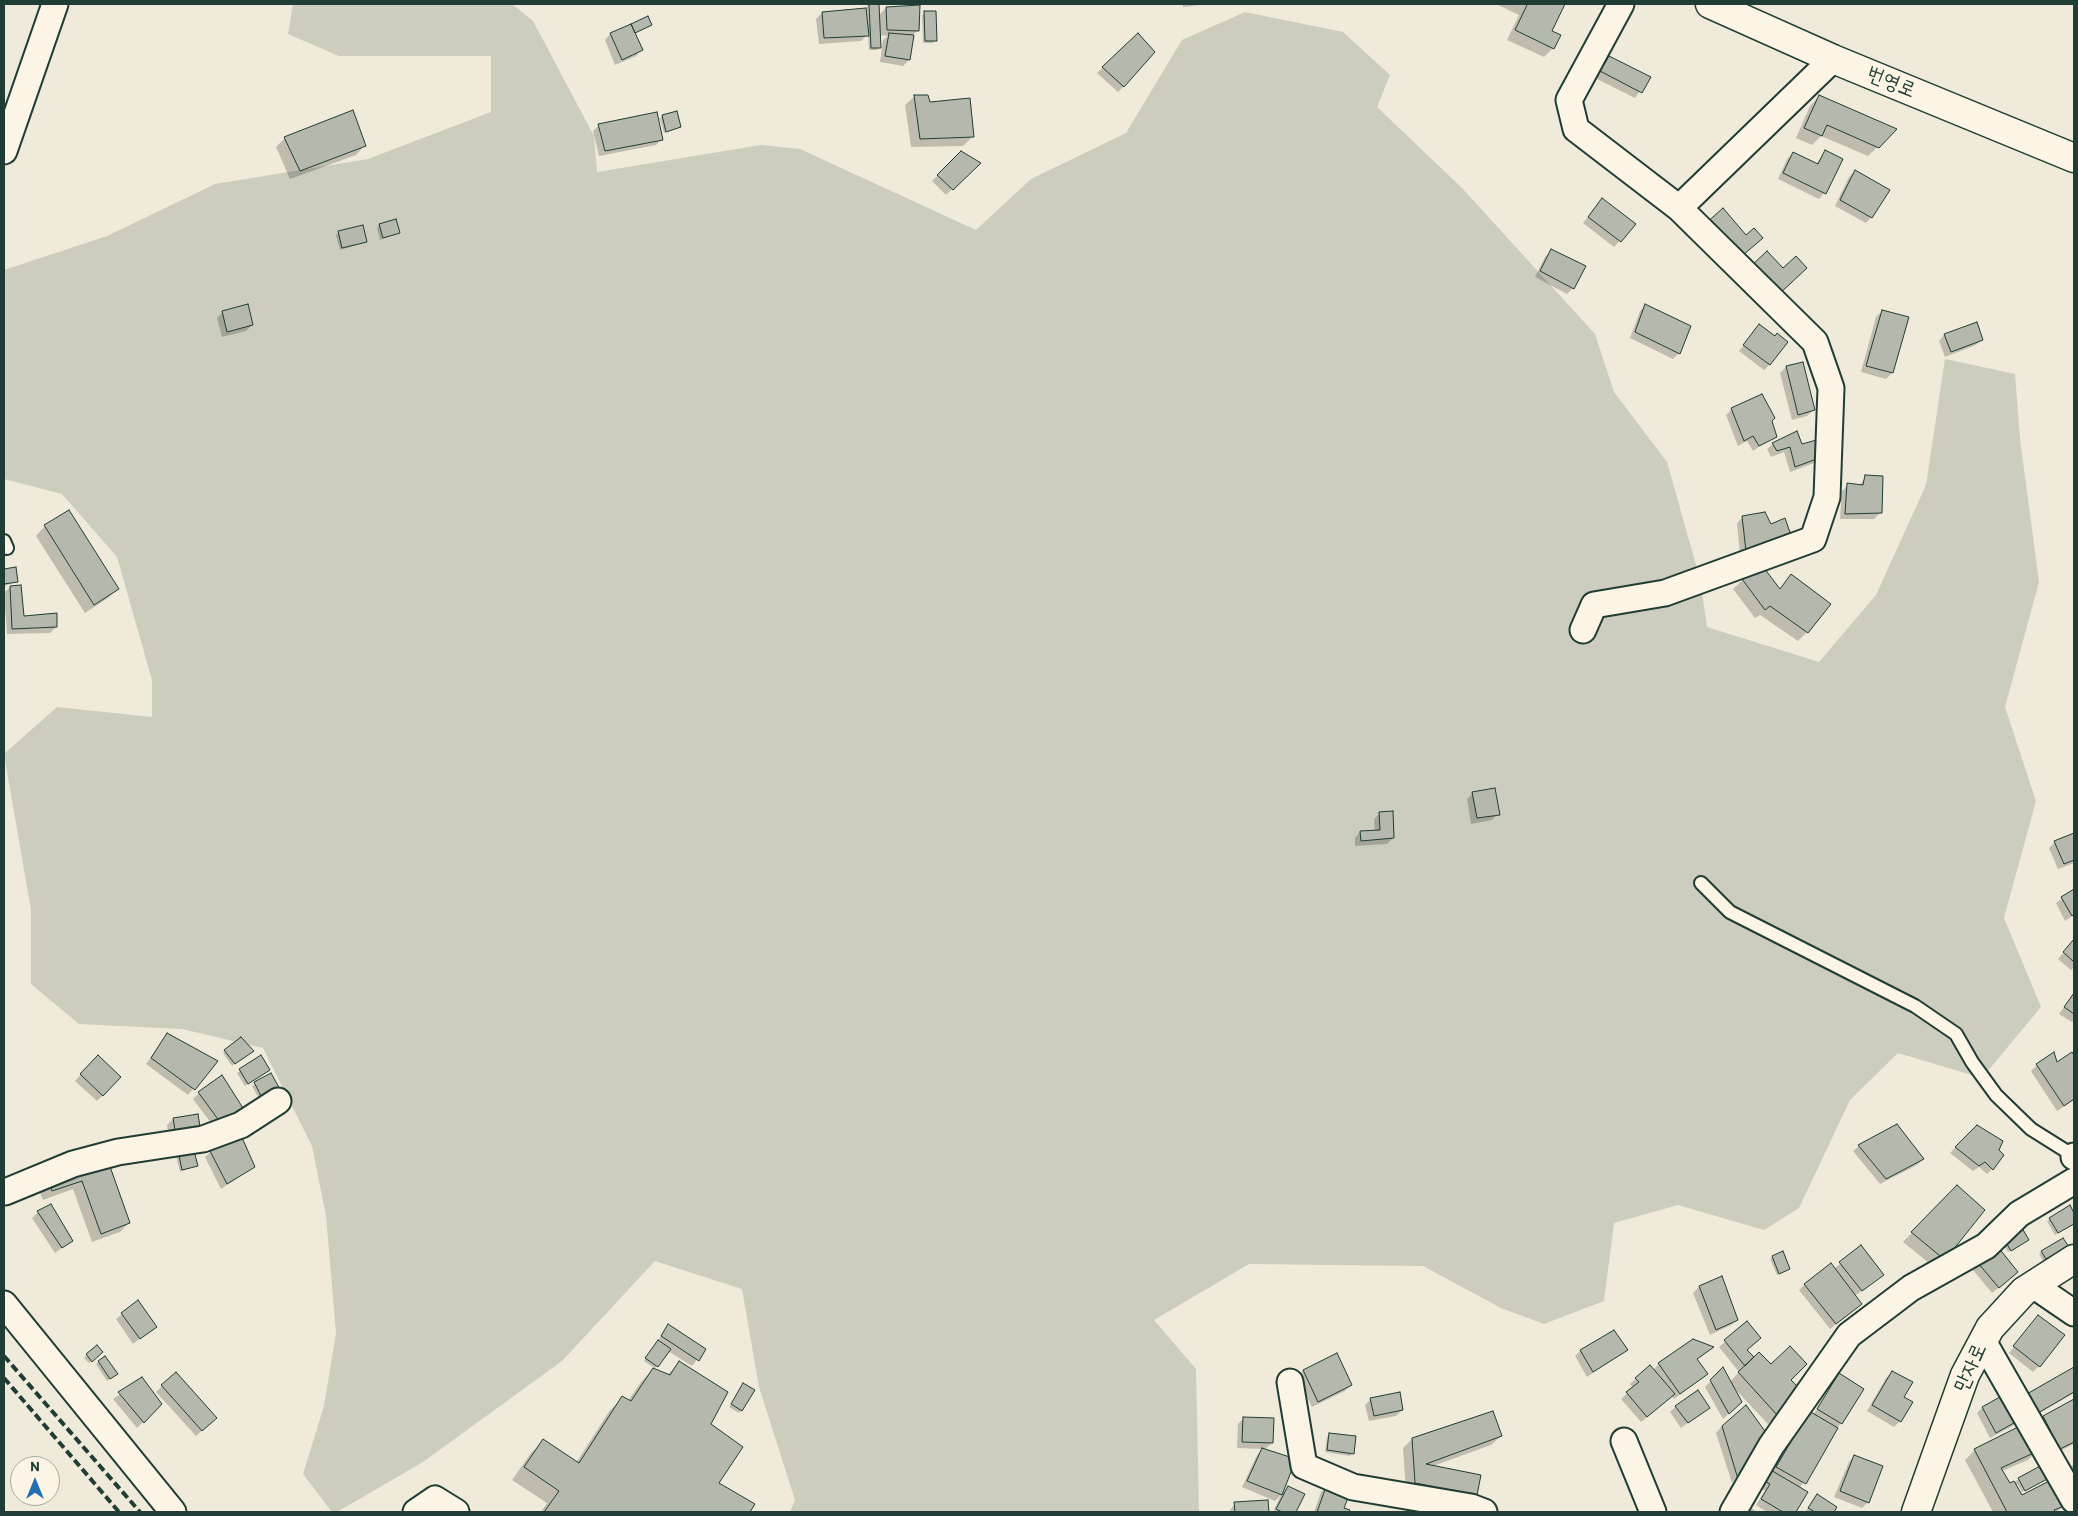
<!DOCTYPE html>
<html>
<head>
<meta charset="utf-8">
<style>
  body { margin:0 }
  #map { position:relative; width:2078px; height:1516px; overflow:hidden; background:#efeada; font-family:Itim,sans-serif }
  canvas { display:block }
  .frame { position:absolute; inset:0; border:5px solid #1f3d34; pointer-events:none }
  .north { position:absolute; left:10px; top:1456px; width:50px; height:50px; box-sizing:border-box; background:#fcf5e5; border:1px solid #a4ab9e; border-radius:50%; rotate:0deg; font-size:14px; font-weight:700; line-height:20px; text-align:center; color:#1f3d34 }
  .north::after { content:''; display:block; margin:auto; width:18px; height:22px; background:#1f6fb2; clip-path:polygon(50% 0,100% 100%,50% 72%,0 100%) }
</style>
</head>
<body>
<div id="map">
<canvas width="2078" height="1516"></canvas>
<div class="frame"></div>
<div class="north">N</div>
</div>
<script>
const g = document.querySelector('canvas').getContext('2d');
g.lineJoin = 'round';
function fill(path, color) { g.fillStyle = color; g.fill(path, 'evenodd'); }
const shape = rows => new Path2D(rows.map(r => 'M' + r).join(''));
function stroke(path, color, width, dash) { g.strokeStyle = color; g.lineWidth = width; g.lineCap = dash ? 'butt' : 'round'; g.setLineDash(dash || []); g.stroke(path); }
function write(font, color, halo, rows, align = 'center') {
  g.font = font + ' Itim,"Poor Story",sans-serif'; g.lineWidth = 5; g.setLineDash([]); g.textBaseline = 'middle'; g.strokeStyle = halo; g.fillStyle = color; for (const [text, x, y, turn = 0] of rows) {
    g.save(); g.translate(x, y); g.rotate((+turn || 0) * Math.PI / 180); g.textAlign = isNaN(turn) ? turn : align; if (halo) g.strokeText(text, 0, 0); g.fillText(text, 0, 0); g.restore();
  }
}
const green = shape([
  [293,4,512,4,533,21,594,136,597,172,761,145,800,149,976,230,1031,179,1126,133,1182,40,1245,12,1343,32,1390,75,1377,107,1462,188,1595,334,1614,392,1667,462,1700,579,1707,627,1819,662,1876,595,1926,485,1945,359,2015,374,2020,439,2039,582,2005,707,2036,801,2004,918,2041,1007,1982,1078,1898,1053,1850,1100,1799,1208,1764,1230,1678,1205,1614,1223,1604,1301,1544,1324,1501,1308,1423,1266,1249,1264,1154,1320,1196,1369,1199,1512,790,1512,795,1500,759,1387,742,1289,655,1261,562,1361,423,1462,337,1512,332,1512,303,1474,324,1406,336,1333,326,1216,312,1146,263,1048,182,1029,79,1024,31,984,31,910,4,754,57,707,152,717,152,680,117,557,62,494,4,479,4,270,107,236,215,184,368,159,491,112,491,56,339,56,288,34]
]);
const shadow = shape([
  [867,4,878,4,878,16,886,8,918,30,913,35,909,60,903,66,880,62,883,40,888,36,879,35,880,47,877,50,869,50,868,34,861,41,819,44,816,19,822,13,867,9],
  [1183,4,1209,4,1183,7],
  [1496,4,1564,4,1550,32,1553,48,1544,57,1507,40,1519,15],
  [925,13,936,40,933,43,923,43,922,15],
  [648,17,651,24,634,34,641,50,636,56,615,65,605,40,610,34],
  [1138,35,1124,86,1118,92,1097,73],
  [1609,57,1649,77,1635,98,1595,78],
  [915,96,929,103,972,137,963,146,911,147,905,105],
  [1819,96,1895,130,1868,156,1821,136,1812,145,1796,138,1810,106],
  [662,116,680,127,664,133,660,119],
  [599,125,662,139,656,145,599,156,593,131],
  [285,138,365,145,356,155,290,179,276,147],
  [1825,152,1824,193,1819,199,1778,179,1787,159,1793,153,1816,164],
  [961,153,979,163,946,195,932,181],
  [1855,171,1871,217,1866,223,1835,206,1849,177],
  [1602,200,1635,224,1614,247,1583,223],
  [379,225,398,233,380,240,377,228],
  [339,232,366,242,340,250,336,235],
  [1551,251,1573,288,1567,294,1535,277,1545,257],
  [1646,305,1679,353,1673,359,1630,338,1640,311],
  [1882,311,1892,373,1886,379,1861,372,1876,317],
  [223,312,252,325,246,331,222,337,217,318],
  [1754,332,1775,337,1770,364,1764,370,1739,351],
  [1944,335,1982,339,1976,345,1945,357,1939,341],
  [1786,367,1813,410,1807,416,1792,420,1780,373],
  [1732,409,1770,421,1775,436,1753,451,1747,441,1738,446,1726,415],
  [1773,444,1802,445,1821,457,1814,463,1790,472,1784,452,1771,457,1767,449],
  [1866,476,1880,513,1874,519,1840,519,1842,491,1848,485,1859,486],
  [1743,517,1770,526,1741,565,1737,523],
  [45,526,117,589,108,598,85,613,36,536],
  [15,569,17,582,4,586,4,570],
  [1764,569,1779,590,1791,576,1807,632,1798,641,1760,615,1755,618,1733,589,1743,580],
  [10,587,22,617,56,627,50,633,7,634,4,593],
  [1473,793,1498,814,1492,820,1471,824,1467,799],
  [1380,813,1393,838,1387,844,1355,846,1355,838,1360,832,1375,831,1374,819],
  [2074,835,2074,863,2058,869,2049,848,2055,842],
  [2074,890,2074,915,2065,921,2056,903],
  [2074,940,2074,967,2071,970,2058,959],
  [2074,993,2074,1020,2072,1022,2059,1014],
  [167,1035,216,1061,188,1095,146,1064],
  [225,1051,250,1053,232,1066,223,1053],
  [2072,1054,2074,1057,2074,1100,2057,1111,2031,1071,2037,1065,2056,1064],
  [260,1057,269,1070,245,1086,237,1073],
  [92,1063,103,1095,97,1101,75,1081],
  [271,1074,262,1104,252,1086],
  [199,1093,242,1108,214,1127,193,1099],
  [173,1119,194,1138,170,1142,167,1125],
  [1977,1126,1992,1169,1987,1174,1979,1167,1973,1171,1950,1153],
  [1859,1146,1923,1159,1917,1165,1880,1184,1853,1151],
  [178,1152,196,1166,180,1172,176,1155],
  [211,1152,254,1167,221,1189,205,1157],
  [106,1160,129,1223,120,1232,92,1242,73,1189,43,1200,39,1190],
  [1957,1187,1983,1210,1935,1268,1903,1242],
  [2070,1207,2074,1215,2074,1224,2055,1235,2047,1221],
  [38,1212,71,1241,55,1253,32,1218],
  [2028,1240,2008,1252,2002,1242],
  [1860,1247,1876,1280,1855,1296,1855,1309,1830,1329,1799,1290,1805,1284,1834,1269],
  [2064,1249,2043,1261,2039,1254,2041,1252],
  [1773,1257,1789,1269,1777,1275,1770,1259],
  [1979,1264,2011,1278,1992,1293,1973,1270],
  [1722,1277,1737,1320,1731,1325,1710,1335,1693,1293,1699,1287],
  [137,1302,155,1327,133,1344,116,1319],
  [2038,1316,2039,1366,2033,1372,2009,1353],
  [1747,1323,1745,1351,1753,1359,1789,1380,1789,1404,1768,1424,1734,1388,1741,1402,1723,1419,1705,1387,1723,1369,1730,1382,1739,1372,1719,1347],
  [668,1326,704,1350,692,1366,668,1351,657,1366,654,1369,667,1375,680,1363,710,1425,717,1483,753,1504,749,1512,541,1512,547,1503,512,1480,531,1453,543,1441,576,1463,610,1410,623,1398,628,1401,641,1382,654,1368,644,1361],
  [97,1346,102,1352,89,1363,84,1358],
  [1712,1348,1697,1360,1706,1374,1674,1399,1672,1396,1641,1422,1621,1399,1633,1388,1630,1384,1636,1378,1653,1370,1659,1364],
  [1627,1350,1587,1377,1575,1356,1580,1351],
  [99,1362,114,1376,107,1381,96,1364],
  [2073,1369,2074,1393,2031,1418],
  [1303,1371,1351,1385,1345,1391,1312,1407,1297,1377],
  [1892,1372,1903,1397,1900,1421,1894,1427,1867,1411,1886,1378],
  [1839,1375,1862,1389,1799,1489,1806,1493,1794,1512,1767,1512,1756,1505,1765,1491,1757,1486,1771,1471,1800,1422,1813,1415],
  [141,1379,161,1404,137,1428,113,1399],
  [162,1386,209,1424,196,1436,156,1392],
  [741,1387,741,1410,739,1413,729,1407],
  [1371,1399,1402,1410,1396,1416,1369,1421,1365,1405],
  [2074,1401,2074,1444,2054,1454,2038,1423,2043,1417],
  [1676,1406,1709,1407,1681,1428,1670,1412],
  [1982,1408,2020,1419,2014,1425,1990,1438,1977,1413],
  [1244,1418,1272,1443,1264,1450,1281,1494,1288,1487,1304,1495,1295,1512,1273,1512,1281,1495,1275,1501,1242,1487,1257,1455,1263,1449,1237,1448,1238,1424],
  [2025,1425,2037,1451,2028,1460,2002,1471,2009,1485,2019,1479,2044,1480,2022,1492,2018,1485,2016,1486,2021,1497,2065,1504,2057,1512,1993,1512,1965,1460,1975,1450],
  [1722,1426,1766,1434,1732,1483,1716,1433],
  [1330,1434,1353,1453,1350,1456,1325,1452,1327,1437],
  [1501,1436,1491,1445,1433,1466,1476,1494,1466,1504,1406,1491,1403,1448,1412,1439],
  [1854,1456,1868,1502,1862,1508,1834,1497,1849,1462],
  [2074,1464,2074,1492,2064,1470],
  [1327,1486,1343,1509,1347,1512,1314,1512,1321,1492],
  [1814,1498,1835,1507,1832,1512,1808,1512,1806,1511],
  [1267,1501,1268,1512,1229,1512,1235,1503],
  [1743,1504,1758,1512,1736,1512]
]);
const building = shape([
  [869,4,879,4,881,48,871,48,869,4],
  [1524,4,1565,4,1552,31,1561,35,1554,49,1515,30,1527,5,1524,4],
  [920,5,919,31,887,30,886,7,920,5],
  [866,8,869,36,824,38,822,12,866,8],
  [924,11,936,11,937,41,925,41,924,11],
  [648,16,652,25,635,33,631,24,648,16],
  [631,24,643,50,622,60,610,33,631,24],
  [889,33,914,35,910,60,885,56,889,33],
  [1138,33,1155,52,1124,87,1102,67,1138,33],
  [1609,56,1651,77,1642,93,1600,71,1609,56],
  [914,95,928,95,930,102,970,98,974,137,920,139,914,95],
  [1819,95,1897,129,1879,148,1827,125,1822,136,1804,128,1819,95],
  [353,110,366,146,300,171,284,137,353,110],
  [677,111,681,127,666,132,662,115,677,111],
  [657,112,663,140,605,151,598,124,657,112],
  [1825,150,1843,159,1826,194,1783,173,1793,152,1818,164,1825,150],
  [961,151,981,163,953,190,937,175,961,151],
  [1855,170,1890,190,1872,218,1840,200,1855,170],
  [1602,198,1636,224,1621,242,1588,217,1602,198],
  [1723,208,1746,235,1754,228,1763,238,1736,261,1704,225,1723,208],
  [396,219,400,233,383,238,379,224,396,219],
  [363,225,367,242,342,248,338,231,363,225],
  [1551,249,1586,266,1574,289,1540,271,1551,249],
  [1767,251,1783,268,1796,256,1807,268,1777,296,1750,267,1767,251],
  [248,304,253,325,227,332,222,311,248,304],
  [1645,304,1691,326,1680,354,1635,332,1645,304],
  [1882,310,1909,317,1893,373,1866,366,1882,310],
  [1977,322,1983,340,1951,352,1944,334,1977,322],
  [1759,324,1775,336,1777,333,1788,342,1770,365,1743,345,1759,324],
  [1803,362,1815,410,1798,415,1786,366,1803,362],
  [1762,394,1775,418,1772,421,1777,437,1759,446,1753,436,1744,441,1731,408,1762,394],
  [1797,431,1802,444,1820,439,1822,457,1795,467,1790,447,1777,451,1772,443,1797,431],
  [1865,475,1883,476,1882,513,1845,514,1847,483,1863,485,1865,475],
  [69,510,119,589,94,605,44,525,69,510],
  [1765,512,1771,524,1785,518,1793,541,1747,560,1742,516,1765,512],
  [16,567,18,582,4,584,4,569,16,567],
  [1764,568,1780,589,1791,574,1831,604,1808,633,1770,606,1765,610,1742,579,1764,568],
  [21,585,24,616,57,613,57,627,12,629,10,586,21,585],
  [1495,788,1500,815,1477,818,1472,792,1495,788],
  [1393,811,1394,838,1361,841,1360,831,1380,830,1379,812,1393,811],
  [2074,833,2074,860,2064,864,2054,841,2074,833],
  [2074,889,2074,914,2072,916,2061,897,2074,889],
  [2074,939,2074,962,2063,952,2074,939],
  [2074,993,2074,1014,2064,1007,2074,993],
  [167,1033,218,1061,195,1090,151,1058,167,1033],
  [241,1037,254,1051,235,1064,224,1050,241,1037],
  [2054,1052,2057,1062,2072,1052,2074,1055,2074,1099,2064,1106,2036,1064,2054,1052],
  [98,1055,121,1077,103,1096,80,1074,98,1055],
  [261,1055,270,1070,248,1084,239,1069,261,1055],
  [271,1073,282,1093,264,1102,254,1082,271,1073],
  [222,1075,243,1108,220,1122,198,1092,222,1075],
  [198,1114,201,1133,176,1137,173,1118,198,1114],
  [1897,1124,1924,1159,1886,1179,1858,1145,1897,1124],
  [1977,1125,2003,1141,1999,1150,2004,1155,1993,1170,1985,1162,1979,1166,1955,1147,1977,1125],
  [240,1133,255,1167,227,1184,210,1151,240,1133],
  [193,1147,198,1166,182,1170,178,1151,193,1147],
  [107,1158,130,1223,101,1234,82,1181,52,1191,48,1180,107,1158],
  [1957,1185,1985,1210,1945,1260,1911,1232,1957,1185],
  [51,1204,73,1241,62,1248,37,1211,51,1204],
  [2070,1205,2074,1213,2074,1224,2058,1233,2049,1218,2070,1205],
  [2022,1228,2029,1240,2011,1251,2004,1239,2022,1228],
  [2063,1238,2069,1247,2046,1259,2041,1251,2063,1238],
  [1861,1245,1884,1275,1862,1291,1839,1262,1861,1245],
  [1998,1247,2018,1272,1999,1288,1978,1263,1998,1247],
  [1783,1251,1790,1269,1779,1274,1772,1256,1783,1251],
  [1831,1263,1862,1304,1836,1324,1804,1284,1831,1263],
  [1722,1276,1738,1320,1716,1330,1699,1286,1722,1276],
  [138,1300,157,1327,140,1339,121,1313,138,1300],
  [2038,1315,2065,1335,2040,1367,2013,1346,2038,1315],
  [1747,1321,1761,1338,1747,1350,1754,1357,1745,1366,1724,1340,1747,1321],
  [668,1324,706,1349,699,1361,661,1336,668,1324],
  [1614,1330,1628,1350,1593,1372,1580,1350,1614,1330],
  [1693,1339,1714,1347,1697,1359,1708,1374,1680,1394,1658,1363,1693,1339],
  [658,1340,671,1349,658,1367,645,1358,658,1340],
  [97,1345,103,1352,92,1362,86,1354,97,1345],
  [1790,1346,1807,1364,1791,1380,1798,1387,1795,1390,1800,1395,1778,1416,1738,1372,1759,1352,1771,1364,1790,1346],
  [1337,1353,1352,1385,1318,1402,1303,1370,1337,1353],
  [105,1356,118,1374,110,1379,98,1361,105,1356],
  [679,1361,728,1392,711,1424,743,1447,719,1483,755,1504,750,1512,544,1512,559,1491,524,1467,543,1439,579,1463,622,1396,631,1401,653,1368,670,1375,679,1361],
  [1650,1365,1675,1394,1647,1417,1626,1392,1639,1382,1635,1378,1650,1365],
  [1723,1367,1742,1402,1729,1414,1710,1380,1723,1367],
  [2074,1367,2074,1392,2038,1413,2025,1395,2074,1367],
  [1892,1371,1913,1382,1904,1397,1913,1402,1901,1422,1872,1405,1892,1371],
  [176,1372,217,1418,202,1431,161,1385,176,1372],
  [1839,1373,1864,1389,1842,1424,1817,1409,1839,1373],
  [142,1377,162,1404,144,1423,118,1392,142,1377],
  [743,1383,755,1390,742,1411,731,1404,743,1383],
  [1698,1390,1710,1408,1688,1423,1675,1406,1698,1390],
  [1400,1392,1403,1410,1374,1416,1370,1398,1400,1392],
  [2007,1393,2021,1419,1996,1433,1982,1407,2007,1393],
  [2074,1399,2074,1442,2060,1449,2043,1416,2074,1399],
  [1746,1405,1767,1434,1738,1479,1722,1426,1746,1405],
  [1493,1411,1502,1436,1426,1464,1481,1475,1477,1495,1415,1483,1412,1438,1493,1411],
  [1809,1411,1838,1428,1806,1484,1776,1467,1809,1411],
  [1243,1417,1274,1418,1273,1443,1242,1442,1243,1417],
  [2026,1423,2038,1451,2001,1468,2010,1483,2014,1481,2022,1495,2051,1480,2067,1505,2054,1510,2056,1512,2007,1512,1974,1449,2026,1423],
  [1329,1433,1356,1436,1354,1454,1327,1450,1329,1433],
  [1262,1448,1296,1459,1282,1495,1247,1481,1262,1448],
  [1854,1455,1883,1466,1869,1503,1840,1491,1854,1455],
  [2042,1465,2049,1478,2025,1491,2018,1478,2042,1465],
  [1769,1469,1808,1492,1796,1512,1783,1512,1761,1499,1770,1484,1762,1480,1769,1469],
  [1327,1484,1350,1493,1344,1508,1350,1510,1349,1512,1317,1512,1327,1484],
  [1288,1486,1305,1494,1296,1512,1282,1512,1276,1509,1288,1486],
  [1817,1494,1837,1507,1834,1512,1815,1512,1808,1508,1817,1494],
  [1268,1500,1269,1512,1235,1512,1234,1502,1268,1500]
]);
const lane = shape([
  [4,541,7,548],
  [1701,883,1730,912,1915,1006,1956,1034,1972,1062,1996,1095,2031,1129,2074,1156]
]);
const street = shape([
  [4,151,55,4],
  [1679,208,1833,59],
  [1583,630,1594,605,1665,593,1813,539,1827,497,1831,388,1815,342,1679,208,1576,129,1569,100,1621,4],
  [2074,1156,2074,1157],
  [5,1192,73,1164,118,1152,203,1139,241,1125,278,1101],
  [2033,1285,2074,1313],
  [4,1304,173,1512],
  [1983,1341,2074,1500],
  [1290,1382,1304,1466,1353,1487,1471,1507,1484,1512],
  [1624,1441,1653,1512],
  [416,1512,435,1499,456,1512],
  [1733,1512,1771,1446,1849,1335,1911,1288,1986,1246,2019,1214,2074,1181]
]);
const secondary = shape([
  [1916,1512,1965,1375,1990,1328,2024,1291,2074,1259]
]);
const primary = shape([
  [1710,4,1833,59,2074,158]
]);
const rail = shape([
  [4,1356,140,1512],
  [4,1378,119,1512]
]);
const streetNames = [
  ["번영로",1891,83,22],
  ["만자로",1971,1368,-66]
];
fill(green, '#cccdbf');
fill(shadow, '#0003');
fill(building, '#b5b9ad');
stroke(building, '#1f3d34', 1);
stroke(lane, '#1f3d34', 16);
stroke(street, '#1f3d34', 29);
stroke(secondary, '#1f3d34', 31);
stroke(primary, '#1f3d34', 31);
stroke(lane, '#fcf5e5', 12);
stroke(street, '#fcf5e5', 25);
stroke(secondary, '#fcf5e5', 28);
stroke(primary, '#fcf5e5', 28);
stroke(rail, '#1f3d34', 4, [8, 4]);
write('21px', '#1f3d34', '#fcf5e5', streetNames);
</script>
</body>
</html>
